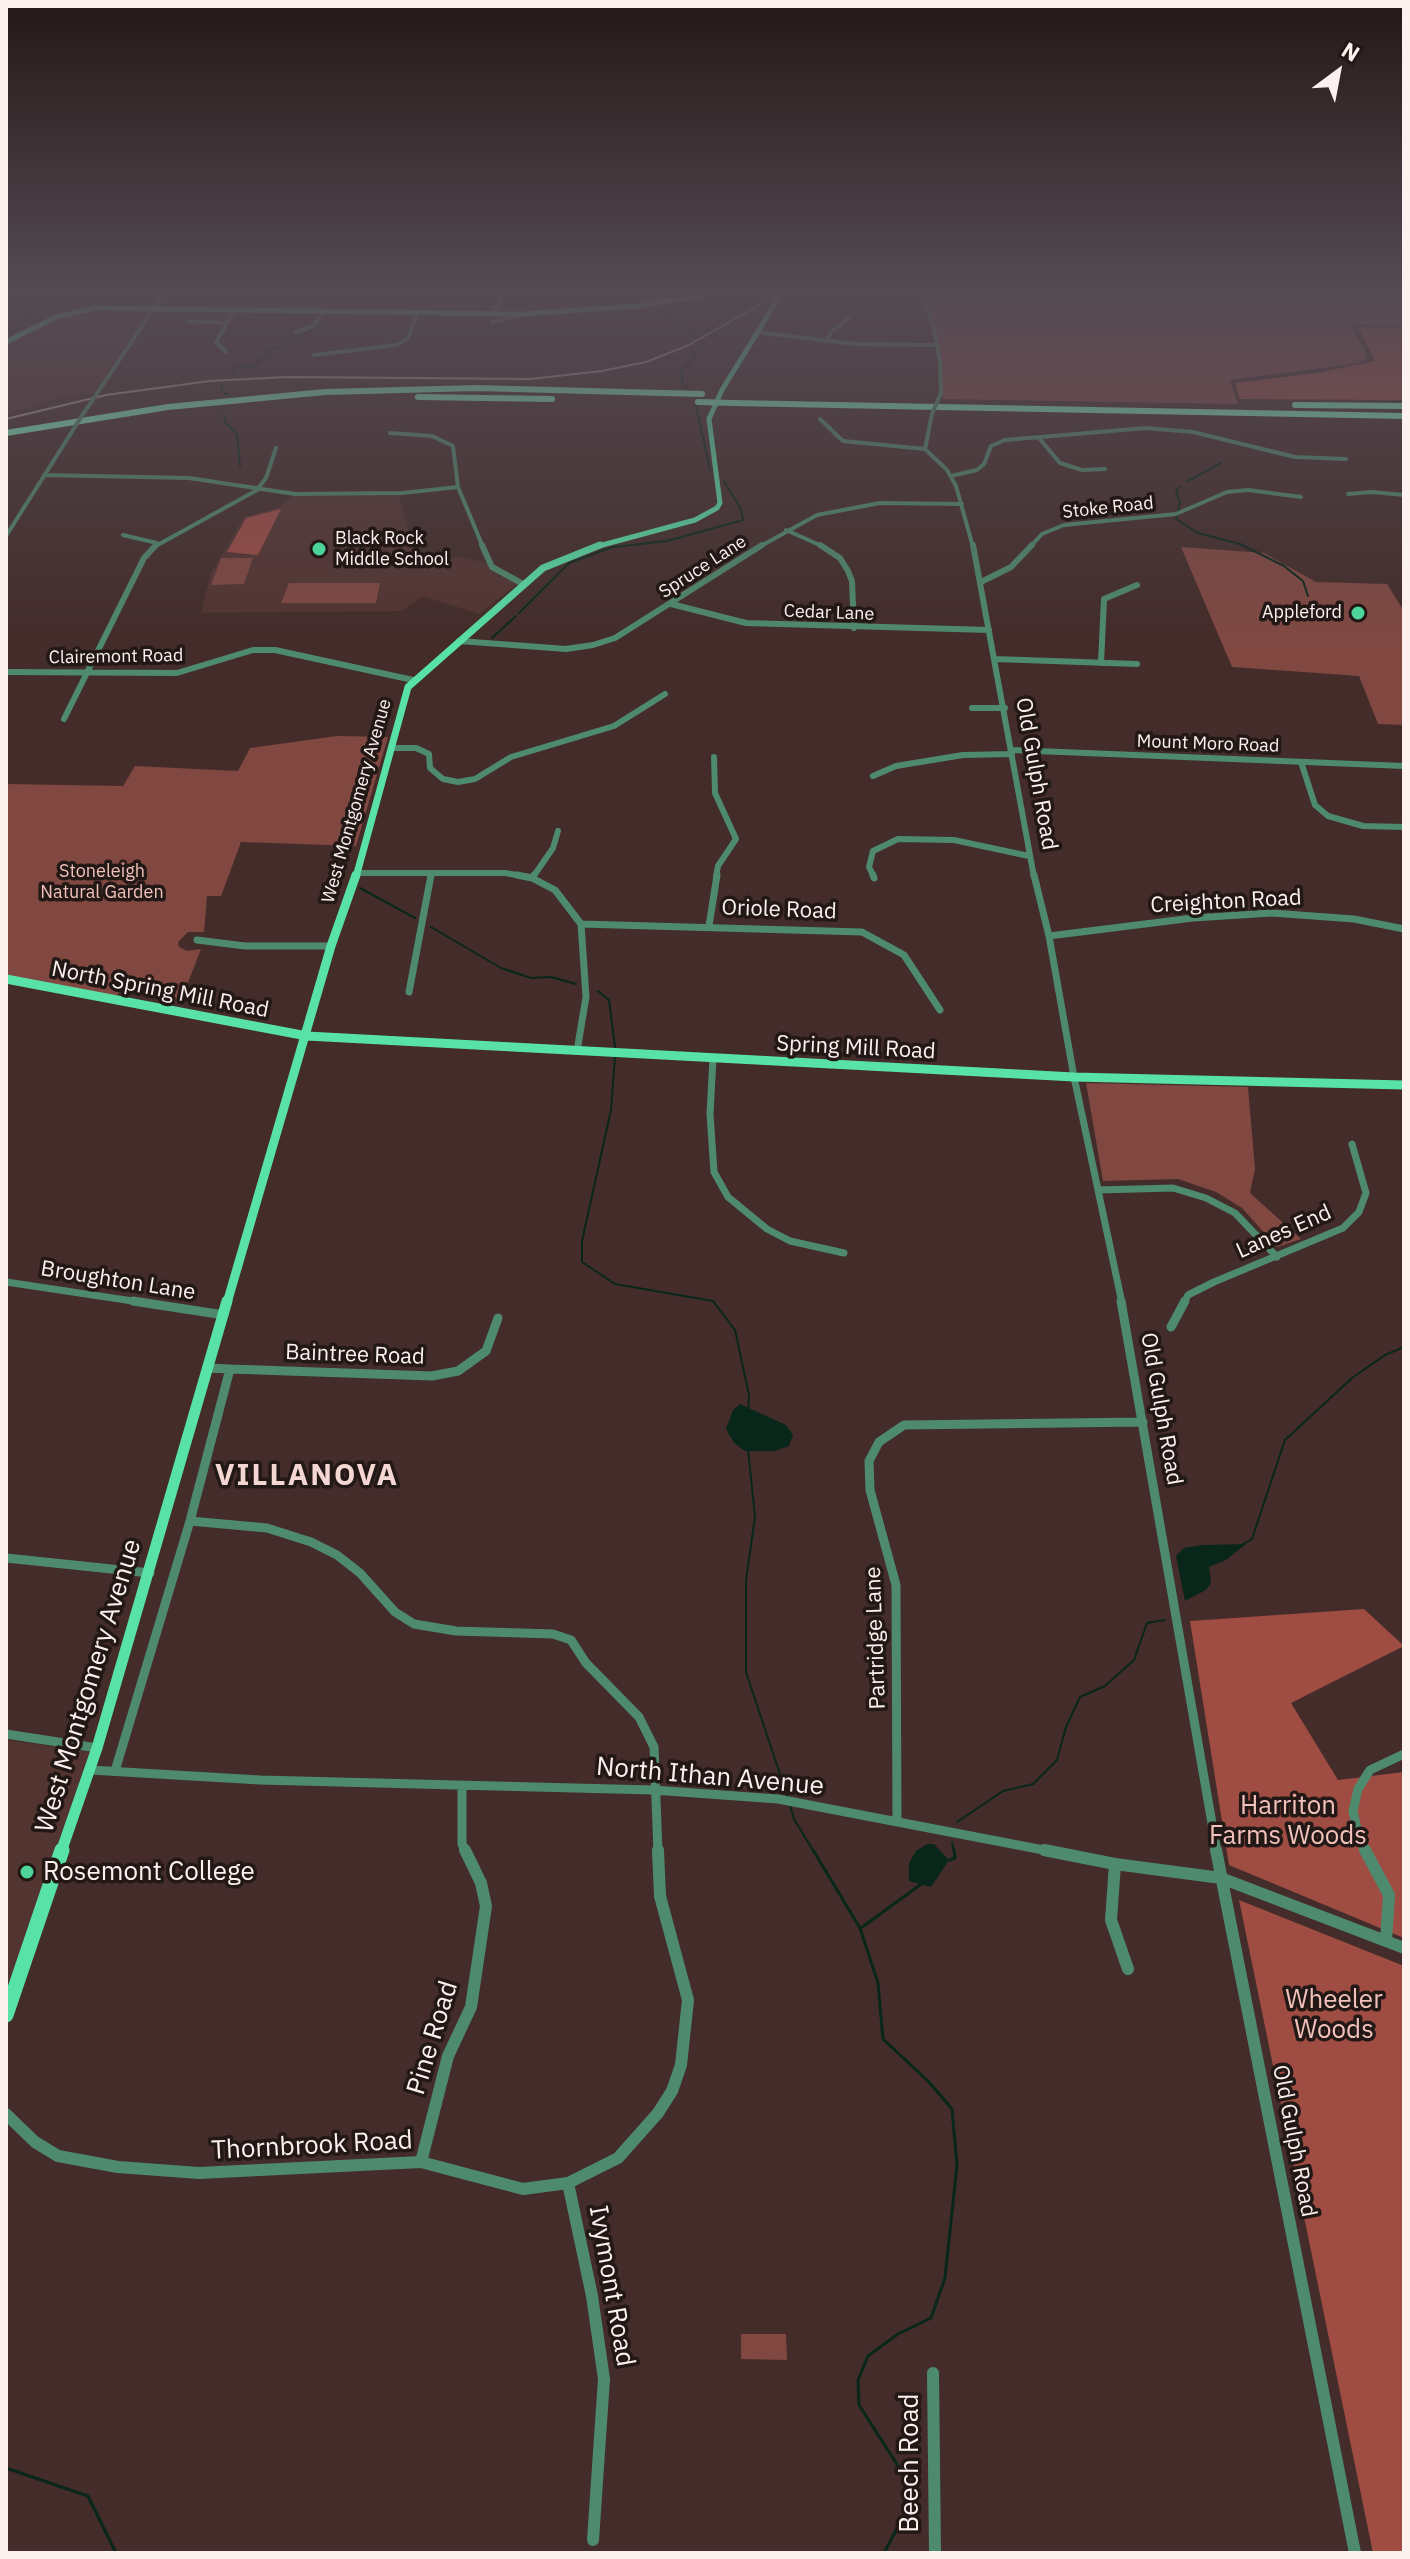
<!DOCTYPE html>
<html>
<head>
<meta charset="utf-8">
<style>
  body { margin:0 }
  #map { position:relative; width:1410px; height:2559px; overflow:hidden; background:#432c29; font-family:"IBM Plex Sans",sans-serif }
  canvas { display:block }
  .frame { position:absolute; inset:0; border:8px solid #fdf1ef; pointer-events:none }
  .north { position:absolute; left:1298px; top:32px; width:80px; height:80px; -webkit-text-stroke:6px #221816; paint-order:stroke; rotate:32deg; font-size:22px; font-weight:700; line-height:32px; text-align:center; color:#fdf1ef }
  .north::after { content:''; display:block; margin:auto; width:28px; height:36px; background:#fdf1ef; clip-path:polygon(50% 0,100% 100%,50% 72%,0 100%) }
</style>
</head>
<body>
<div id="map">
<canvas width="1410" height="2559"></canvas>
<div class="frame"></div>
<div class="north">N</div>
</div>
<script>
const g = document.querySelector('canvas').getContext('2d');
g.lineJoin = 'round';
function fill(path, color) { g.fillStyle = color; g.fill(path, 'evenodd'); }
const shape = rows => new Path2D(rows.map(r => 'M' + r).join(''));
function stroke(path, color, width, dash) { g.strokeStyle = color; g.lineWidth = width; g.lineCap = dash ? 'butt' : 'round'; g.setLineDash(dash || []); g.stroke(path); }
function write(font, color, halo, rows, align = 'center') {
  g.font = font + ' "IBM Plex Sans",sans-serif'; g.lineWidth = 7; g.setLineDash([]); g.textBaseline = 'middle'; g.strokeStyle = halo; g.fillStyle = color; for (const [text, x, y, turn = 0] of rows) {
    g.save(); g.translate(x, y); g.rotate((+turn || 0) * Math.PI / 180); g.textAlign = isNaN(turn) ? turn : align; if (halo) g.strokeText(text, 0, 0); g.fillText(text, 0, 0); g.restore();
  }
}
const built = shape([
  [87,309,154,309,98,392,57,399,6,414,6,342,49,320],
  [399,495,416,559,460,557,487,563,498,575,517,584,479,614,423,596,401,611,201,613,211,573,244,517,278,508,293,496],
  [6,1740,90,1752,6,1991]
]);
const green = shape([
  [920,289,1402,289,1404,327,1349,324,1366,352,1366,359,1358,363,1230,380,1238,404,943,399,933,326],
  [1181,547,1264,553,1316,582,1387,584,1404,611,1404,725,1378,724,1359,676,1232,667],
  [221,558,253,558,244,584,211,585],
  [289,583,380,583,376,603,281,603],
  [337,736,388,737,356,846,241,842,221,896,207,896,204,932,188,932,178,942,179,947,187,951,201,949,180,1003,119,991,117,996,6,975,6,784,123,786,135,766,238,771,250,748],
  [1086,1083,1248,1087,1255,1169,1250,1193,1301,1239,1277,1247,1242,1208,1216,1192,1178,1179,1103,1181],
  [741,2334,786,2334,787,2360,741,2359]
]);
const forest = shape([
  [1358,327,1404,328,1404,400,1240,399,1235,383,1317,373,1375,361],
  [281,509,258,555,227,552,246,518],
  [1364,1609,1404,1646,1291,1703,1338,1780,1404,1772,1404,1938,1229,1865,1190,1621],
  [1239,1900,1404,1966,1404,2553,1373,2553]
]);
const water = shape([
  [740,1404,786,1425,793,1435,789,1446,775,1451,745,1451,734,1443,726,1429,733,1410],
  [1246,1544,1226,1560,1209,1567,1211,1583,1206,1590,1185,1601,1176,1556,1184,1548,1202,1545],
  [927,1844,934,1844,949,1860,931,1887,909,1881,909,1863,916,1851]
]);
const streamFar1 = shape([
  [647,289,652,295,650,301],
  [655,306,681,323,694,337],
  [336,309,337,300,349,289],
  [9,339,36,305,66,289],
  [231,373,237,367,253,366,270,351,322,325],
  [222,386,221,390,227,395],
  [687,388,682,383,682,371,703,346],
  [696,406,710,470],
  [224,416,225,422,237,434,240,466],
  [1188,481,1221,463],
  [1178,510,1180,503,1176,490,1180,487],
  [1177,516,1176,519,1198,533,1240,544,1284,566,1303,581,1308,596],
  [1310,602,1315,616],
  [519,613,569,563,613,547,667,541,743,520,741,509,724,481],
  [492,638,516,616],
  [360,888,415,918],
  [431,927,501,968,531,978,551,977,576,984],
  [598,991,609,1000,615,1047],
  [615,1057,611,1110,582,1241,582,1262,615,1284,713,1301,735,1330,749,1395,748,1411],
  [748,1449,755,1517,746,1580,746,1672,788,1798],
  [1243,1544,1252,1539,1285,1440,1352,1378,1385,1355,1404,1347],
  [790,1805,794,1819,814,1852],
  [957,1822,1003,1791,1033,1784,1057,1760,1066,1727,1080,1697,1105,1686,1134,1660,1147,1623,1165,1620],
  [952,1842,954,1852]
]);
const stream = shape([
  [813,1850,860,1928,878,1983,883,2039,929,2082,952,2109,957,2165,945,2278,931,2318,898,2334,868,2356,858,2380,859,2405,907,2480,904,2515,884,2553],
  [950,1860,955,1858,954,1850],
  [861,1928,924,1882],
  [6,2468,88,2496,116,2553]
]);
const minorFar4 = shape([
  [920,289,933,325,940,362,941,393],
  [494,314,505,289],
  [187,321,225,323],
  [492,322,522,314],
  [757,332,855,344,937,345],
  [295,333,313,326,324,312],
  [826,341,832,331,849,318],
  [226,352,216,342,234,311],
  [314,355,397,345,408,338,417,313],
  [98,392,167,289],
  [83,414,92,401],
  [932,414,925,449,947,470,956,486,973,547],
  [820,419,843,441,925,449],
  [390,433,432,436,453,446,458,487,483,547],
  [1039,438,1060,463,1082,470,1105,469],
  [44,475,189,478,295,494,402,493,458,487],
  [951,476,977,470,984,464,991,446,1005,440,1146,428,1193,432,1295,457,1346,459],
  [1348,494,1372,492,1404,495],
  [786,530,824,547],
  [123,535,157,543],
  [6,536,68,438],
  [154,547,257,490,266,478,276,448],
  [759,547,817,515,880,503,962,504],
  [1030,547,1042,534,1064,525,1176,514,1227,492,1248,490,1301,497]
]);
const minorFar3 = shape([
  [482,545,492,567,523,584],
  [820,545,840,558,848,571,852,581,854,628],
  [973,545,1034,877],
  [981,582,1011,567,1032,545],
  [671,604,746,623,989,630],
  [459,641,566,649,593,645,615,638,762,545],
  [995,659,1137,664],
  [1101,663,1104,599,1137,585],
  [6,672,177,673,253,650,275,650,413,680],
  [972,708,1005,708],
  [64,719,144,558,156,545],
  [392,748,416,748,429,754,430,768,443,779,458,782,475,779,511,757,614,726,665,694],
  [1012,750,1404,766],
  [714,757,715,793,736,839,718,866,716,877],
  [1301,762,1315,805,1328,816,1363,826,1404,827],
  [873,776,896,766,963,755,1012,754],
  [357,873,505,873,528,877],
  [430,877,431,873],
  [533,877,553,848,558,831],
  [874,877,869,867,873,851,898,839,954,840,1029,856]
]);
const minorFar2 = shape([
  [517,875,532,878,555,890,581,924,586,997,577,1051],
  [873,875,874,878],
  [1034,875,1049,936,1074,1077,1122,1303],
  [532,878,534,875],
  [581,924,862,932,904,955,940,1010],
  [709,926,717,875],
  [1049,936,1193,918,1272,913,1354,919,1404,929],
  [197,940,245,946,331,946],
  [409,992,431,875],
  [713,1058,710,1114,714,1172,728,1197,767,1229,790,1241,844,1253],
  [1098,1190,1173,1188,1206,1198,1235,1213,1277,1257],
  [6,1282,146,1303],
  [1184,1303,1188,1295,1214,1282,1343,1228,1359,1212,1366,1193,1352,1144]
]);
const minorFar1 = shape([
  [133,1301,224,1315],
  [1121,1301,1217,1852],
  [1171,1327,1185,1301],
  [230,1369,432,1376,458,1371,486,1351,498,1318],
  [190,1521,267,1528,311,1542,337,1555,360,1573,395,1612,414,1624,456,1631,553,1634,571,1640,586,1663,639,1717,654,1747,658,1852],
  [6,1558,150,1573],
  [6,1734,97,1748],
  [90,1770,260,1780,653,1790,778,1799,1054,1852],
  [115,1771,190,1521,230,1369,207,1368],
  [462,1787,462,1844,466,1852],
  [897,1820,896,1585,870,1490,869,1461,879,1442,904,1425,1143,1422],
  [1367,1852,1359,1838,1353,1811,1358,1789,1370,1770,1404,1754]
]);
const minor = shape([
  [1044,1850,1115,1864,1221,1878,1404,1948],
  [1216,1850,1355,2553],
  [1365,1850,1389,1895,1386,1941],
  [1115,1864,1111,1920,1128,1969],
  [6,2114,35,2142,58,2156,118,2167,199,2173,421,2162,523,2189,568,2183,618,2158,658,2113,672,2091,681,2065,688,2000,660,1896,658,1850],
  [421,2162,448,2056,471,2007,486,1906,481,1883,465,1850],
  [568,2183,592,2296,604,2379,593,2540],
  [933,2373,935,2553]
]);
const majorFar4 = shape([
  [6,342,56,317,94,308,522,314,638,306,738,289],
  [595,547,695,520,717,508,720,503,709,419,722,390,784,289]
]);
const majorFar3 = shape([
  [356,877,408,687,543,568,600,545]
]);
const majorFar2 = shape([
  [6,979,307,1036,1074,1077,1404,1085],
  [227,1303,331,946,356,875]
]);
const majorFar1 = shape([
  [61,1852,97,1748,227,1301]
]);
const major = shape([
  [6,2015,62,1850]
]);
const highway = shape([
  [418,397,552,399],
  [733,403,1404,416],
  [1295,405,1404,406],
  [6,433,168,407,325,392,477,388,702,394]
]);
const tram = shape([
  [6,419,106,395,210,381,287,377,530,379,602,371,646,362,687,346,788,289]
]);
const minorBridge = shape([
  [92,401,98,392],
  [932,414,941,393],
  [68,438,83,414]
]);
const highwayBridge = shape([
  [698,402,733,403]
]);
const markers = [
  [319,549,8,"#4cd49b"],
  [1358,613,8,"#4cd49b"],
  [27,1872,8,"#4cd49b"]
];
const farStreetnames = [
  ["Stoke Road",1108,508,-6],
  ["Spruce Lane",703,567,-33],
  ["Cedar Lane",829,613,2],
  ["Clairemont Road",116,657,-1],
  ["Mount Moro Road",1208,744,2],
  ["West Montgomery Avenue",357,801,-74]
];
const farPoinames = [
  ["Black Rock",335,539],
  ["Middle School",335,560],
  ["Appleford",1342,613,"right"]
];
const farParknames = [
  ["Stoneleigh",102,872],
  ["Natural Garden",102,893]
];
const streetNames = [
  ["Old Gulph Road",1036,774,80],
  ["Creighton Road",1226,902,-3],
  ["Oriole Road",779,910,2],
  ["North Spring Mill Road",160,990,11],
  ["Spring Mill Road",856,1048,3],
  ["Lanes End",1284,1232,-24],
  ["Broughton Lane",118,1281,9],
  ["Baintree Road",355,1355,2],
  ["Old Gulph Road",1161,1409,80],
  ["Partridge Lane",876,1638,-92],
  ["Old Gulph Road",1294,2141,79]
];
const nearStreetnames = [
  ["West Montgomery Avenue",89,1686,-73],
  ["North Ithan Avenue",710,1777,5],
  ["Pine Road",433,2038,-73],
  ["Thornbrook Road",312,2146,-3],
  ["Ivymont Road",611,2286,80],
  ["Beech Road",910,2463,-90]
];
const nearParknames = [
  ["Harriton",1288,1806],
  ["Farms Woods",1288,1836],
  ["Wheeler",1334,2000],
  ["Woods",1334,2030]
];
const nearPoinames = [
  ["Rosemont College",43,1872]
];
const districtNames = [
  ["VILLANOVA",307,1476]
];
fill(built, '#523430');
fill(green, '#814841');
fill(forest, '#9f4c43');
fill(water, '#08271a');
stroke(streamFar1, '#08271a', 2);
stroke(stream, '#08271a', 3);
stroke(minorFar4, '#4e8b6e', 4);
stroke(minorFar3, '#4e8b6e', 6);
stroke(minorFar2, '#4e8b6e', 7);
stroke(minorFar1, '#4e8b6e', 9);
stroke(minor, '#4e8b6e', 12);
stroke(majorFar4, '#58e2a7', 5);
stroke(majorFar3, '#58e2a7', 7);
stroke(majorFar2, '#58e2a7', 9);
stroke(majorFar1, '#58e2a7', 11);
stroke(major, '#58e2a7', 15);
stroke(highway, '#82fec5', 6);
stroke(tram, '#ae9d9b', 2);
stroke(minorBridge, '#4e8b6e', 4);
stroke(highwayBridge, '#82fec5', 6);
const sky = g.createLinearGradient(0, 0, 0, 647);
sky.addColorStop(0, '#251817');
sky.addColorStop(0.45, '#554b54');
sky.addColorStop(1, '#554b5400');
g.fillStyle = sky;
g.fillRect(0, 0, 1410, 647);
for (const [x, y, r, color] of markers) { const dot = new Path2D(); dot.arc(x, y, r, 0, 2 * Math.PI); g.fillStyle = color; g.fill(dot); stroke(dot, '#221816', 3); }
write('18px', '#fdf1ef', '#221816', farStreetnames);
write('18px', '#fdf1ef', '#221816', farPoinames, 'left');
write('18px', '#f2c1ba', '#221816', farParknames);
write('22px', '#fdf1ef', '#221816', streetNames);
write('26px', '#fdf1ef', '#221816', nearStreetnames);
write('26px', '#f2c1ba', '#221816', nearParknames);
write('26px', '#fdf1ef', '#221816', nearPoinames, 'left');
g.letterSpacing = '2px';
write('bold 30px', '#f4d6d2', '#221816', districtNames);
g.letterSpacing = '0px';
</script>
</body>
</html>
